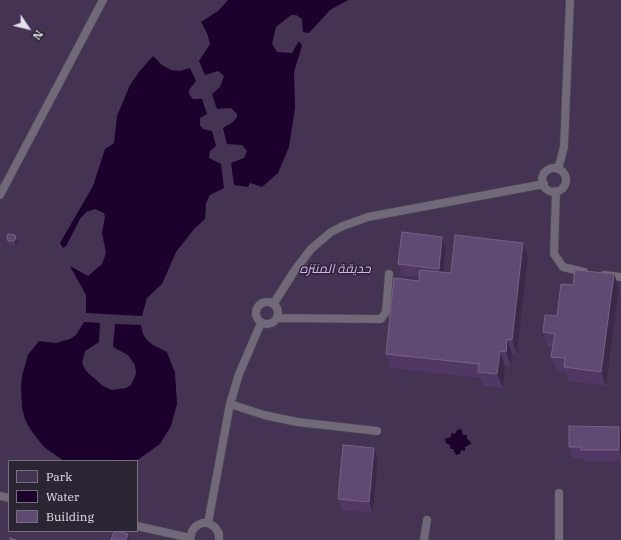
<!DOCTYPE html>
<html>
<head>
<meta charset="utf-8">
<style>
  body { margin:0 }
  #map { position:relative; width:621px; height:540px; overflow:hidden; background:#2c2533; font-family:"IBM Plex Serif",serif }
  canvas { display:block }
  .legend { position:absolute; left:8px; top:460px; width:130px; height:72px; box-sizing:border-box; background:#2c2533; border:1px solid #76707c; margin:0; padding:5px 7px; list-style:none; font-size:12px; color:#e5e0ea }
  .legend li { display:flex; align-items:center; gap:8px; height:20px }
  .legend b { width:20px; border:1px solid #76707c }
  .north { position:absolute; left:8px; top:8px; width:40px; height:40px; -webkit-text-stroke:3px #2c2533; paint-order:stroke; rotate:125deg; font-size:11px; font-weight:700; line-height:16px; text-align:center; color:#e5e0ea }
  .north::after { content:''; display:block; margin:auto; width:14px; height:18px; background:#e5e0ea; clip-path:polygon(50% 0,100% 100%,50% 72%,0 100%) }
</style>
</head>
<body>
<div id="map">
<canvas width="621" height="540"></canvas>
<ul class="legend">
<li><b style="height:11px;background:#443353"></b>Park</li>
<li><b style="height:11px;background:#1b012c"></b>Water</li>
<li><b style="height:11px;background:#614a72"></b>Building</li>
</ul>
<div class="north">N</div>
</div>
<script>
const g = document.querySelector('canvas').getContext('2d');
g.lineJoin = 'round';
function fill(path, color) { g.fillStyle = color; g.fill(path, 'evenodd'); }
const shape = rows => new Path2D(rows.map(r => 'M' + r).join(''));
function stroke(path, color, width, dash) { g.strokeStyle = color; g.lineWidth = width; g.lineCap = dash ? 'butt' : 'round'; g.setLineDash(dash || []); g.stroke(path); }
function write(font, color, halo, rows, align = 'center') {
  g.font = font + ' "IBM Plex Serif",Cairo,serif'; g.lineWidth = 3; g.setLineDash([]); g.textBaseline = 'middle'; g.strokeStyle = halo; g.fillStyle = color; for (const [text, x, y, turn = 0] of rows) {
    g.save(); g.translate(x, y); g.rotate((+turn || 0) * Math.PI / 180); g.textAlign = isNaN(turn) ? turn : align; if (halo) g.strokeText(text, 0, 0); g.fillText(text, 0, 0); g.restore();
  }
}
const green = shape([
  [0,0,621,0,621,540,0,540],
  [9,461,137,461,137,531,9,531]
]);
const water = shape([
  [228,0,348,0,330,10,309,33,303,32,302,19,296,15,291,15,276,27,272,44,277,52,292,53,299,41,302,46,294,72,295,108,289,147,278,173,262,187,250,183,248,187,234,185,231,163,244,158,247,151,242,145,227,144,223,128,233,122,237,117,237,114,231,108,217,109,212,94,220,87,224,76,218,71,205,75,199,61,210,44,207,33,201,22,218,11],
  [153,56,162,65,171,70,180,71,190,68,196,81,189,90,189,94,193,99,202,99,207,114,200,118,200,125,203,129,212,131,216,146,210,151,209,158,221,164,224,188,210,195,206,203,205,219,194,229,176,252,162,284,147,298,142,316,86,313,86,295,70,266,88,276,102,264,106,253,102,233,105,217,104,213,95,209,86,212,80,219,66,246,63,248,60,243,93,186,105,149,114,143,117,116,130,85,139,72],
  [84,322,100,323,99,342,85,351,82,363,86,371,103,386,112,390,126,388,131,385,136,374,135,365,128,355,113,347,115,324,141,325,143,334,147,340,153,345,167,352,175,373,177,404,171,426,160,444,136,461,64,461,44,447,30,429,25,419,22,408,21,386,22,376,28,355,39,341,56,343,70,339,76,335],
  [461,429,463,435,467,435,467,439,470,441,471,444,465,447,465,451,461,450,460,454,456,455,453,449,450,449,450,445,446,443,445,439,451,437,451,433,455,434,457,430]
]);
const service = shape([
  '542 180a12 12 0 1 1 24 0a12 12 0 1 1-24 0Z',
  [558,169,564,147,570,0],
  [556,191,554,254,563,267,584,272],
  [0,195,103,0],
  [604,275,621,277],
  '256 313a11 11 0 1 1 22 0a11 11 0 1 1-22 0Z',
  [274,303,295,270,311,249,331,232,343,226,368,217,544,184],
  [278,318,381,319,386,312,389,274],
  [230,404,264,415,297,422,377,431],
  [0,496,9,498],
  [208,523,230,404,239,374,261,323],
  [137,526,190,538],
  [190,540,192,531,196,526,202,523,208,523,215,527,219,534,219,540],
  [424,540,427,520],
  [559,540,559,493]
]);
const wall = shape([
  [15,235,18,242,16,245,9,245,7,237],
  [523,243,528,257,517,354,512,353,511,366,505,366,503,388,483,386,480,378,391,368,386,354,419,281,419,277,402,275,398,264,446,248,444,272,451,273],
  [614,274,619,289,606,386,569,381,566,372,557,371,551,357,553,347,548,347,543,332,557,316,573,285],
  [619,427,621,432,621,461,585,461,584,458,573,458,569,447],
  [374,448,378,459,373,513,342,510,338,499]
]);
const shadedWall = shape([
  [442,237,446,248,443,280,439,269],
  [16,238,18,242,16,245,14,241],
  [523,243,528,257,517,354,512,340],
  [614,274,619,289,606,386,601,372],
  [507,339,512,353,511,366,506,352],
  [500,351,505,366,503,388,497,374],
  [619,427,621,432,621,456,619,450],
  [374,448,378,459,373,513,369,502],
  [128,534,129,538,129,540,126,540]
]);
const building = shape([
  [402,232,442,237,439,269,398,264,402,232],
  [8,234,15,235,16,238,14,241,8,241,7,237,8,234],
  [455,235,523,243,512,340,507,339,506,352,500,351,497,374,478,372,479,364,386,354,394,278,419,281,420,270,451,273,455,235],
  [575,270,614,274,601,372,564,367,565,358,551,357,555,334,543,332,545,315,557,316,561,284,573,285,575,270],
  [569,426,619,427,619,450,581,450,581,447,569,447,569,426],
  [343,445,374,448,369,502,338,499,343,445],
  [114,531,117,531,128,534,126,540,111,540,114,531],
  [10,538,16,540,10,540,10,538]
]);
const parkNames = [
  ["حديقة المنتزه",335,269]
];
fill(green, '#443353');
fill(water, '#1b012c');
stroke(service, '#47404d', 10);
stroke(service, '#716879', 8);
fill(wall, '#513864');
fill(shadedWall, '#3c294a');
fill(building, '#614a72');
stroke(building, '#766185', 1);
write('italic 13px', '#d7aefb', '#2c2533', parkNames);
</script>
</body>
</html>
